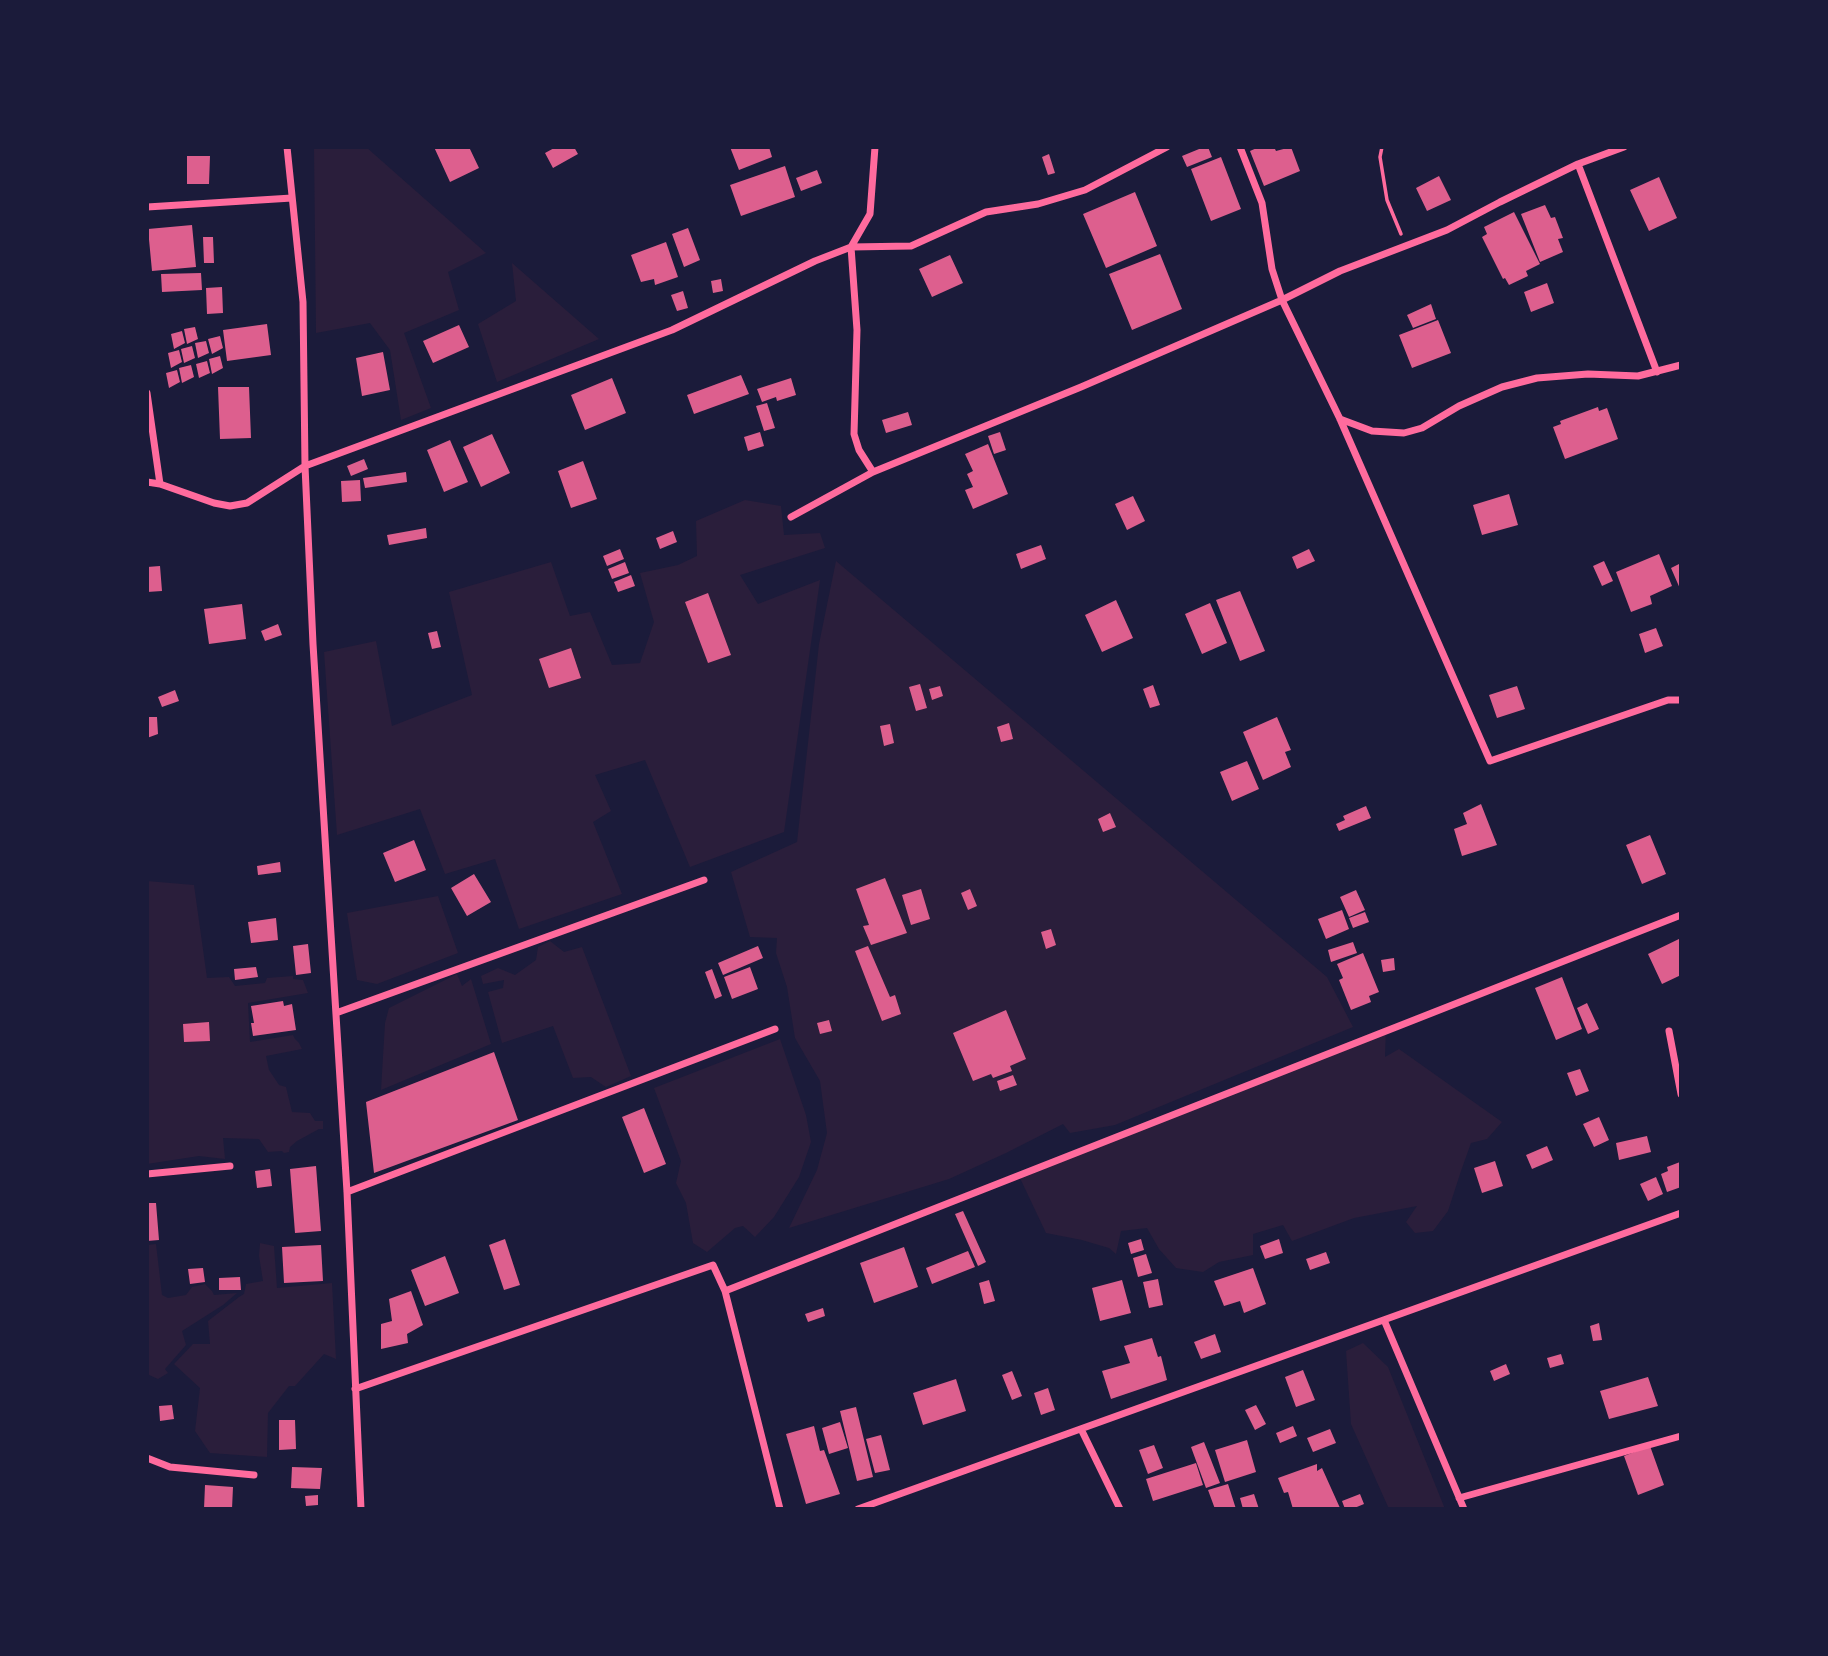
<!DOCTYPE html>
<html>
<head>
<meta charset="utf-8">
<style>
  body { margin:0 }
  #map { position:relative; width:1828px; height:1656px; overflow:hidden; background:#1b1b3a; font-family:"Noto Sans",sans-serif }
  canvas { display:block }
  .frame { position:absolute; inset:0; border:149px solid #1b1b3a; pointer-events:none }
</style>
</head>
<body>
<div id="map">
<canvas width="1828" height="1656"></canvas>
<div class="frame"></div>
</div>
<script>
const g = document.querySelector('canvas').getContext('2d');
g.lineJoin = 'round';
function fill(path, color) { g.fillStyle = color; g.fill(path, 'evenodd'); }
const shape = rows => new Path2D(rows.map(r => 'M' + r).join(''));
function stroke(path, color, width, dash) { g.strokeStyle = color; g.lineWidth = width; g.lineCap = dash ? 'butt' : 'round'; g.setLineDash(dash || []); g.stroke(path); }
const green = shape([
  [314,147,366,147,486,253,448,272,459,310,404,333,431,408,401,420,390,350,370,323,316,333],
  [512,263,599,339,497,382,478,324,516,301],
  [745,500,781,506,784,535,820,533,825,548,740,575,758,604,820,580,784,832,690,867,645,760,595,775,611,811,593,822,622,894,519,929,495,859,445,874,420,809,337,835,324,652,376,641,392,726,472,695,449,592,551,562,570,616,590,612,612,665,640,663,654,622,640,573,678,565,697,556,696,521],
  [836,561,1327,977,1353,1027,1115,1125,1070,1133,1063,1124,1006,1153,949,1179,789,1228,817,1170,827,1133,820,1081,795,1038,787,987,776,953,777,938,750,937,731,872,797,842,819,644],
  [147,881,194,885,207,978,229,977,235,986,265,983,267,978,293,976,293,979,303,980,308,993,248,1003,250,1042,293,1035,295,1039,299,1043,302,1049,266,1056,269,1070,279,1085,286,1087,292,1112,310,1113,315,1121,323,1121,323,1129,319,1129,297,1141,290,1147,289,1152,284,1153,282,1151,268,1152,259,1139,223,1138,225,1159,199,1156,147,1164],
  [438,896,458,953,377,984,357,980,347,913],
  [550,941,564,952,582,947,631,1076,606,1087,591,1077,573,1078,553,1026,502,1043,488,992,503,988,504,980,483,984,481,976,498,968,515,975,536,960,538,947],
  [457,974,462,986,471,979,491,1044,381,1090,385,1023,389,1008],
  [1386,1027,1385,1057,1399,1049,1502,1122,1487,1139,1471,1143,1461,1171,1448,1211,1433,1231,1415,1233,1406,1222,1417,1206,1354,1218,1292,1241,1283,1225,1253,1234,1253,1255,1219,1262,1203,1272,1176,1268,1159,1249,1147,1228,1121,1231,1116,1254,1109,1248,1082,1240,1046,1233,1019,1176],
  [780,1039,806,1115,811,1142,799,1177,774,1217,755,1237,743,1226,735,1228,707,1252,693,1243,686,1203,676,1183,681,1161,654,1088],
  [260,1243,274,1246,277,1288,332,1283,336,1359,324,1354,295,1386,289,1386,268,1413,267,1457,210,1453,195,1431,200,1388,174,1364,193,1344,210,1344,208,1321,239,1297,244,1294,246,1284,263,1281,259,1256],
  [156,1244,162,1295,168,1298,186,1295,192,1287,205,1284,212,1291,214,1295,237,1293,223,1305,182,1331,186,1345,165,1369,168,1373,158,1379,147,1374,147,1245],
  [1363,1343,1388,1367,1445,1509,1389,1509,1351,1424,1346,1351]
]);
const building = shape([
  [434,147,469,147,479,168,450,182],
  [556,147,574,147,578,154,553,168,545,153],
  [730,147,769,147,772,157,739,170],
  [1204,147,1208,147,1212,157,1187,167,1182,156],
  [1259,147,1274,147,1276,151,1291,147,1300,171,1264,186,1250,151],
  [1049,154,1055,173,1048,175,1042,157],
  [187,156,210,156,209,184,187,184],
  [1221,157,1241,209,1211,221,1191,169],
  [785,166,795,197,741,216,730,185],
  [817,170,822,183,801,191,796,178],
  [1439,176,1451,200,1427,211,1416,188],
  [1659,177,1677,218,1649,231,1630,190],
  [1135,192,1157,246,1106,268,1083,214],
  [1545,205,1551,218,1555,217,1563,238,1558,239,1563,252,1540,262,1521,214],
  [1514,212,1540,264,1526,271,1528,276,1509,285,1505,278,1503,279,1482,237,1487,234,1484,227],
  [192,225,196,267,152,271,148,229],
  [688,228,700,260,684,267,672,234],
  [203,237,213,237,214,263,204,263],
  [666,242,678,277,655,285,654,279,641,282,631,255],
  [1160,254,1182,309,1132,330,1109,274],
  [950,255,963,283,932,297,919,269],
  [201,273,202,290,162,292,161,274],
  [721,279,723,291,713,293,711,281],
  [1547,283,1554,303,1531,312,1524,292],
  [222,287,223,313,207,314,206,288],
  [683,291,688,308,677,311,671,295],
  [1431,304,1436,319,1413,328,1407,315],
  [1438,320,1451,353,1412,368,1399,335],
  [267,324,271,355,227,361,223,330],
  [459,325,469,347,433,363,423,341],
  [195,327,198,339,187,344,184,329],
  [182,331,185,343,174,349,171,334],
  [220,336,223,348,212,354,208,339],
  [206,341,209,353,198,358,195,343],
  [192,346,195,358,184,363,181,349],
  [179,350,182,362,171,368,168,353],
  [383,352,390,390,362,396,356,358],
  [220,356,223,368,212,374,209,359],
  [207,361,210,373,199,378,196,364],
  [191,365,194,377,182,383,179,368],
  [177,370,180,382,169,388,166,373],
  [741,375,749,394,694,414,687,395],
  [612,378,626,413,585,430,571,395],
  [791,378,796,395,777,401,776,397,762,402,757,389],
  [218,387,249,387,251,438,220,439],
  [767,403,775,428,764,431,756,406],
  [1598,407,1599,411,1607,408,1618,439,1565,459,1553,427,1561,424,1560,421],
  [908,412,912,425,886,433,882,420],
  [760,432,764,446,748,451,744,437],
  [1000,432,1006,450,994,454,988,436],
  [492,434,510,473,481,487,463,447],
  [450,440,468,482,444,492,427,450],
  [988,444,1008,494,973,509,965,490,973,487,967,474,973,471,965,454],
  [364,459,368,469,351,476,347,466],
  [583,461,597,499,571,508,558,471],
  [406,472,407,482,365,488,363,478],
  [360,480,361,501,342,502,341,481],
  [1509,494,1518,525,1482,535,1473,505],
  [1133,496,1145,521,1127,530,1115,504],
  [426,528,427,538,389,545,387,535],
  [673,531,677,542,660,549,656,538],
  [1041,545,1046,559,1021,569,1016,554],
  [620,549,624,559,607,566,603,556],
  [1309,549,1315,561,1297,569,1292,557],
  [1659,554,1672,586,1650,596,1652,604,1631,612,1616,572],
  [1604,561,1613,581,1602,586,1593,566],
  [625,562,629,573,612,579,608,569],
  [1681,563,1681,591,1671,568],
  [160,566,162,591,147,592,147,567],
  [631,575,635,586,618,592,614,582],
  [1240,591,1265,651,1240,661,1216,600],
  [708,593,731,655,708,663,685,602],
  [1116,600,1133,638,1102,652,1085,615],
  [1210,603,1227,643,1202,654,1185,614],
  [242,604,246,639,209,644,204,609],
  [278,624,282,635,265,641,261,631],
  [1656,628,1663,646,1645,653,1639,634],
  [437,631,441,647,432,649,428,633],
  [571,648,581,678,549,688,539,659],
  [920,684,927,708,916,711,909,687],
  [1153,685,1160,705,1150,708,1143,689],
  [940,686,943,696,932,700,929,689],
  [1517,686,1525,709,1497,718,1489,695],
  [175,690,179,701,162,707,158,697],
  [147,717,157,717,158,734,147,738],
  [1277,717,1291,750,1285,752,1291,767,1263,780,1243,732],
  [1009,723,1013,739,1001,742,997,727],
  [890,724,894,743,884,746,880,726],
  [1247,761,1259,789,1232,801,1220,772],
  [1481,804,1497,845,1462,856,1454,829,1467,824,1463,813],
  [1366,806,1371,818,1339,831,1336,824,1345,820,1343,816],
  [1110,813,1116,827,1103,832,1098,819],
  [1650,835,1666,874,1642,884,1626,845],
  [414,840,426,870,395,882,383,853],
  [280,862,281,872,258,875,257,866],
  [474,874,491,902,467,916,451,888],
  [885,878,907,933,871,945,863,926,869,925,856,889],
  [921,889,930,919,911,925,902,895],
  [970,889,977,906,968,910,961,893],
  [1356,890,1365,910,1349,917,1340,897],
  [1342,910,1349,929,1326,939,1318,919],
  [1365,912,1369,922,1353,928,1349,918],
  [276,918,278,940,251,943,248,922],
  [1051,929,1056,945,1046,949,1041,932],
  [1681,938,1681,975,1662,984,1648,954],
  [1353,942,1357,953,1331,962,1328,950],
  [308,944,311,973,296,975,293,946],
  [758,946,763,958,723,975,718,963],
  [868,946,890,997,895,995,901,1014,882,1021,855,951],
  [1363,953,1379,992,1369,996,1371,1002,1351,1010,1339,980,1343,978,1337,964],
  [1394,958,1395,970,1383,972,1381,960],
  [256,967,258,977,235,980,234,969],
  [750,967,758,989,732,999,724,977],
  [712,969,722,996,715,999,705,972],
  [1562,977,1582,1029,1556,1040,1535,988],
  [283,1001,284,1006,292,1004,296,1030,253,1036,251,1023,254,1023,251,1006],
  [1587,1003,1599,1029,1588,1034,1577,1008],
  [1006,1010,1026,1059,1010,1066,1012,1071,993,1078,991,1074,973,1081,953,1033],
  [829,1020,832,1031,820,1034,817,1023],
  [209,1022,210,1041,184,1042,183,1024],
  [494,1052,518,1120,374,1173,366,1102],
  [1580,1069,1589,1091,1576,1096,1567,1073],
  [1013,1075,1017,1085,1000,1091,997,1081],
  [644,1108,666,1164,644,1173,622,1117],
  [1599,1117,1609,1140,1594,1147,1583,1124],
  [1647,1136,1651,1152,1619,1160,1616,1143],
  [1547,1146,1553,1160,1532,1169,1526,1155],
  [1495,1161,1503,1186,1482,1193,1474,1168],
  [1680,1162,1681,1187,1667,1192,1661,1174,1668,1171,1667,1167],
  [316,1166,321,1231,295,1233,290,1169],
  [270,1169,272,1186,257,1188,255,1171],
  [1656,1177,1663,1194,1648,1201,1640,1184],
  [147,1203,156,1203,159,1240,147,1241],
  [963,1211,986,1262,978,1266,955,1214],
  [505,1239,520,1285,504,1290,489,1245],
  [1141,1239,1144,1250,1131,1254,1128,1243],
  [1279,1239,1283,1253,1265,1259,1260,1246],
  [321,1245,323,1281,284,1283,282,1247],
  [904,1247,918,1287,874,1303,860,1263],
  [968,1251,975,1267,932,1284,926,1268],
  [1326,1252,1330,1263,1310,1270,1306,1259],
  [1146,1254,1152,1273,1138,1277,1133,1258],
  [445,1256,459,1293,425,1306,411,1270],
  [203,1268,205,1282,190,1284,188,1269],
  [1253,1268,1266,1304,1244,1313,1240,1301,1224,1306,1214,1281],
  [240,1277,241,1290,219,1290,219,1278],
  [1158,1279,1163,1305,1149,1308,1143,1282],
  [989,1280,995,1301,984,1304,979,1283],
  [1122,1280,1131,1313,1100,1321,1092,1288],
  [411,1291,423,1325,407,1334,408,1343,381,1349,381,1324,392,1321,389,1299],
  [823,1308,825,1316,808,1322,805,1314],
  [1599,1323,1602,1340,1593,1341,1590,1326],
  [1215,1334,1221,1352,1201,1359,1194,1342],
  [1152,1338,1158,1357,1161,1356,1167,1380,1111,1399,1102,1371,1130,1363,1124,1346],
  [1561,1354,1564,1364,1550,1368,1547,1358],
  [1506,1364,1510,1374,1494,1381,1490,1371],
  [1303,1370,1315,1400,1296,1407,1285,1377],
  [1012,1371,1022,1396,1012,1400,1002,1375],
  [1648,1377,1658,1406,1609,1419,1600,1391],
  [956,1379,966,1411,923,1425,913,1393],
  [1048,1388,1055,1410,1041,1415,1034,1393],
  [172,1405,174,1419,160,1421,159,1406],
  [1256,1405,1266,1424,1255,1430,1245,1410],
  [856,1407,873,1477,857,1481,840,1411],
  [279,1420,295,1420,296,1449,279,1450],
  [840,1422,848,1448,829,1454,822,1428],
  [814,1426,820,1451,824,1450,840,1494,806,1504,786,1434],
  [1293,1426,1297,1436,1280,1443,1276,1433],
  [1330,1429,1336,1443,1313,1452,1307,1438],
  [881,1435,890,1470,875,1473,866,1439],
  [1247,1440,1256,1472,1225,1482,1215,1450],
  [1204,1442,1220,1483,1206,1488,1191,1447],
  [1154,1445,1163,1468,1148,1474,1139,1450],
  [1650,1446,1664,1485,1638,1495,1624,1456],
  [1196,1463,1203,1485,1153,1501,1146,1479],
  [1317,1464,1317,1471,1322,1468,1340,1508,1293,1509,1288,1492,1284,1493,1278,1478],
  [292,1467,322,1468,320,1489,291,1488],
  [1228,1484,1236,1509,1215,1509,1208,1490],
  [205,1485,233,1487,232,1509,204,1509],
  [1254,1494,1259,1509,1243,1509,1240,1498],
  [1360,1494,1364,1504,1352,1509,1345,1509,1342,1501],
  [318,1495,318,1505,306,1506,305,1496]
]);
const path = shape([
  [1382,147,1380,157,1387,200,1401,234]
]);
const minor = shape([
  [287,147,303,302,305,466,313,644,347,1192,361,1509],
  [1240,147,1262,203,1272,269,1282,300,1340,419,1490,761,1668,700,1681,700],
  [1578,164,1657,372],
  [147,207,292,198],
  [147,393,160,484],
  [1340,419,1372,431,1404,433,1422,428,1459,406,1502,387,1537,378,1588,374,1638,376,1681,365],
  [873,472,859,450,854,434,857,330,851,247,870,214,875,147],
  [147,482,160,484,214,503,230,506,247,503,305,466,672,330,815,261,851,247,911,246,986,212,1038,204,1085,190,1167,147],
  [791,517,873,472,1081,387,1282,300,1340,271,1447,230,1500,202,1578,164,1624,147],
  [336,1013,704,880],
  [1669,1031,1681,1094],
  [147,1174,230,1166],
  [347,1192,775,1029],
  [725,1291,1681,915],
  [1384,1320,1464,1509],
  [355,1389,713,1265,725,1291,780,1509],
  [1081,1429,1120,1509],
  [147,1458,170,1467,254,1475],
  [1459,1498,1681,1436],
  [858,1509,1681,1213]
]);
fill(green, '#2a1e3b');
fill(building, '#dd5f8e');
stroke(path, '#ff6b9d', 3.5);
stroke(minor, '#ff6b9d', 7);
</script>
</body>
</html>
